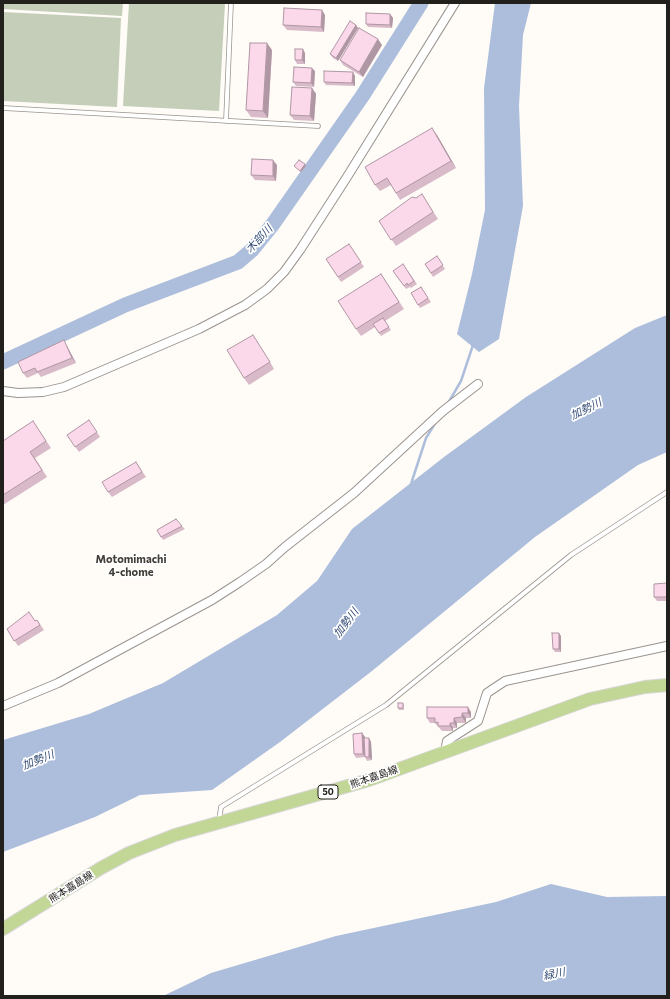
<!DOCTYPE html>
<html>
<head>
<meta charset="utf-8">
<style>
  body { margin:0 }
  #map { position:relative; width:670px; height:999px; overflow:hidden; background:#fffbf7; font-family:Commissioner,sans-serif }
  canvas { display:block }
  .frame { position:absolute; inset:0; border:4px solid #22201d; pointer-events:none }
</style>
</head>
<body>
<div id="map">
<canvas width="670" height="999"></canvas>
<div class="frame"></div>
</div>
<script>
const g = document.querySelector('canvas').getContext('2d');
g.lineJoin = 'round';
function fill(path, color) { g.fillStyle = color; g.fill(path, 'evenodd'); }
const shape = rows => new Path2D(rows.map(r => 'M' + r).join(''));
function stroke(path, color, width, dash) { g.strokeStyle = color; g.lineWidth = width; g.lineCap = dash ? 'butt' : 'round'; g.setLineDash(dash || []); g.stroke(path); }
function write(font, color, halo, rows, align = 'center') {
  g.font = font + ' Commissioner,"Noto Sans JP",sans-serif'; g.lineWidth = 3.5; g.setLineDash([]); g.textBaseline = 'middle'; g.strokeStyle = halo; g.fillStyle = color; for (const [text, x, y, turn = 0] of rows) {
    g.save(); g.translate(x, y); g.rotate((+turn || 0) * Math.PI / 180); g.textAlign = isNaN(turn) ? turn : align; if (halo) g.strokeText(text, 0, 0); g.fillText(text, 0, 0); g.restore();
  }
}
const green = shape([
  [3,3,123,3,122,16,3,9],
  [129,3,225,3,219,111,123,106],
  [3,12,121,18,117,107,3,101]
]);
const water = shape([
  [495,3,531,3,523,35,519,106,523,206,499,339,479,352,457,334,472,274,485,210,484,88],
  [667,315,667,452,638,465,535,537,372,671,280,742,212,790,140,795,95,817,3,852,3,740,89,714,163,683,277,615,317,581,352,529,444,457,526,397,635,328],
  [551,884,607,897,667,896,667,996,163,996,211,973,336,936,496,902]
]);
const stream = shape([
  [447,405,461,381,473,345],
  [411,484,426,438,436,422]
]);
const river = shape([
  [3,362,125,305,238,262,252,250,273,224,363,95,421,3]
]);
const lane = shape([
  [3,108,318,126],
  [226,121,231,3],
  [219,821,221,807,386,705,571,555,667,492]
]);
const street = shape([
  [3,391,18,393,43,392,64,387,199,329,245,305,267,289,284,272,300,250,347,177,455,3],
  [3,706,58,683,212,600,240,582,266,564,285,547,354,493,443,411,478,384],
  [445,752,447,741,478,721,487,693,505,681,667,646]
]);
const primary = shape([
  [3,929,101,868,129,853,175,835,369,780,590,699,645,687,667,685]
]);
const wall = shape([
  [390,14,393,18,392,28,368,27,366,24],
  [325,15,324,32,287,30,283,25],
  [356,25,358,28,338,61,333,58,330,54],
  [382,45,363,77,343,65,340,60],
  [272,50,268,118,251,117,246,110],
  [305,53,305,64,297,64,295,60],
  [315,71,314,87,296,86,293,82],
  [353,72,355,76,355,86,326,85,324,82],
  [312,88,316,94,314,121,294,120,290,115],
  [437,135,456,168,400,200,391,185,380,191,375,185],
  [277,165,276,181,255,180,251,175],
  [422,194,438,219,396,246,379,221],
  [349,244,364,267,341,282,326,259],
  [437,256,445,269,433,277,425,264],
  [403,264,417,284,411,288,410,287,406,289,393,271],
  [381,274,404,309,385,321,391,330,381,336,375,327,361,336,356,329],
  [421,287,431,302,420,308,411,293],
  [257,342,274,369,249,385,244,378],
  [67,346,76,363,41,377,38,373,27,378,23,373],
  [89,420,100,437,79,452,67,435],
  [33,421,51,448,35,458,47,477,3,505,3,441],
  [136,462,146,477,112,497,108,492],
  [182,526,185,529,163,540,157,530],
  [667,583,667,601,657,601,654,597],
  [37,620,44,630,18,646,7,629],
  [561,636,561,652,555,652,553,649],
  [403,703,404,705,404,710,399,710,398,708],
  [471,712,471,718,466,718,466,723,457,723,457,728,453,728,453,731,442,731,435,723,430,723,427,718],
  [362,733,365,737,365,738,369,738,371,742,372,760,367,761,365,757,356,758,354,754]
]);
const shadedWall = shape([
  [322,10,325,15,324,32,321,27],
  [390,14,393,18,392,28,390,25],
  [356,25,358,28,338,61,336,58],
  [378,39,382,45,363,77,359,72],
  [267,43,272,50,268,118,263,111],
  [303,49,305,53,305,64,302,60],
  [312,68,315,71,314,87,311,83],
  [353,72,355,76,355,86,352,83],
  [312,88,316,94,314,121,310,116],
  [432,128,437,135,456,168,451,161],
  [273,160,277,165,276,181,273,176],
  [305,164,306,166,301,172,300,171],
  [253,335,257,342,274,369,270,362],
  [64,340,67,346,76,363,72,358],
  [559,633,561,636,561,652,559,649],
  [468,707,471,712,471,718,468,713],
  [462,713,466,718,466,723,462,717],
  [454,718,457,723,457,728,454,723],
  [450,723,453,728,453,731,450,726],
  [362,733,365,737,366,757,363,754],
  [369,738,371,742,372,760,369,757]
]);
const building = shape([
  [284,8,322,10,321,27,283,25,284,8],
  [366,13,390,14,390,25,366,24,366,13],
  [350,21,356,25,336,58,330,54,350,21],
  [359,28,378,39,359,72,340,60,359,28],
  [250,43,267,43,263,111,246,110,250,43],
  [295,49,303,49,302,60,295,60,295,49],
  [294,67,312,68,311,83,293,82,294,67],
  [324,71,353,72,352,83,324,82,324,71],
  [292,87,312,88,310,116,290,115,292,87],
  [432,128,451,161,396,193,387,178,375,185,365,167,432,128],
  [252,159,273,160,273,176,251,175,252,159],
  [299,160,305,164,300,171,294,166,299,160],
  [422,194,433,212,391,240,379,221,412,197,416,198,422,194],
  [349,244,361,262,338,277,326,259,349,244],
  [437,256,443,265,431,273,425,264,437,256],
  [403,264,414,281,408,285,407,283,404,286,393,271,403,264],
  [381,274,399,302,356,329,338,301,381,274],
  [421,287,428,298,418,305,411,293,421,287],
  [383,318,389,327,379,333,373,324,383,318],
  [253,335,270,362,244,378,227,350,253,335],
  [64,340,72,358,37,372,35,368,23,373,18,362,64,340],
  [89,420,97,432,75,447,67,435,89,420],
  [33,421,46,441,30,452,42,470,3,495,3,441,33,421],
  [136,462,142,472,108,492,102,482,136,462],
  [176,519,182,526,161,537,157,530,176,519],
  [667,583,667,597,654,597,654,584,667,583],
  [29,612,35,621,37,620,40,625,14,641,7,629,29,612],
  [552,633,559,633,559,649,553,649,552,633],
  [398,703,403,703,403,708,398,708,398,703],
  [427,707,468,707,468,713,462,713,462,717,454,718,454,723,450,723,450,726,438,726,438,722,435,723,435,718,427,718,427,707],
  [362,733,363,754,354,754,353,734,362,733],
  [364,738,369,738,369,757,365,757,364,738]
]);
const shields = [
  [328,792,20]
];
const shieldNames = [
  ["50",328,792]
];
const streetNames = [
  ["熊本嘉島線",374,777,-19],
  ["熊本嘉島線",71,887,-32]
];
const waterNames = [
  ["木部川",259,239,-47],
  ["加勢川",586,409,-26],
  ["加勢川",346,623,-53],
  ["加勢川",38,760,-22],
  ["緑川",554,974,-11]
];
const neighbourhoodNames = [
  ["Motomimachi",131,559],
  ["4-chome",131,572]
];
fill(green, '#c4ceb8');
fill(water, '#acbedb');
stroke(stream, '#acbedb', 2.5);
stroke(river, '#acbedb', 15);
stroke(lane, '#9a948e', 5.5);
stroke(street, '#9a948e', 10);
stroke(primary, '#d7d7d6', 14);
stroke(lane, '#fff', 4);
stroke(street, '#fff', 8);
stroke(primary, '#c2d796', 12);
fill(wall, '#d8bac9');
fill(shadedWall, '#b097a4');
fill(building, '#fbd8ea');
stroke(building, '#b097a4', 1);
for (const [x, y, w] of shields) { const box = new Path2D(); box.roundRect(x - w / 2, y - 7, w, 14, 3); g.fillStyle = '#fff'; g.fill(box); stroke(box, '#22201d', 1); }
write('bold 9px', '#22201d', null, shieldNames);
write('10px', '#22201d', '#fff', streetNames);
write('italic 11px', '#354e77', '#fff', waterNames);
write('bold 11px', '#423d38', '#fff', neighbourhoodNames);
</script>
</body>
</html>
